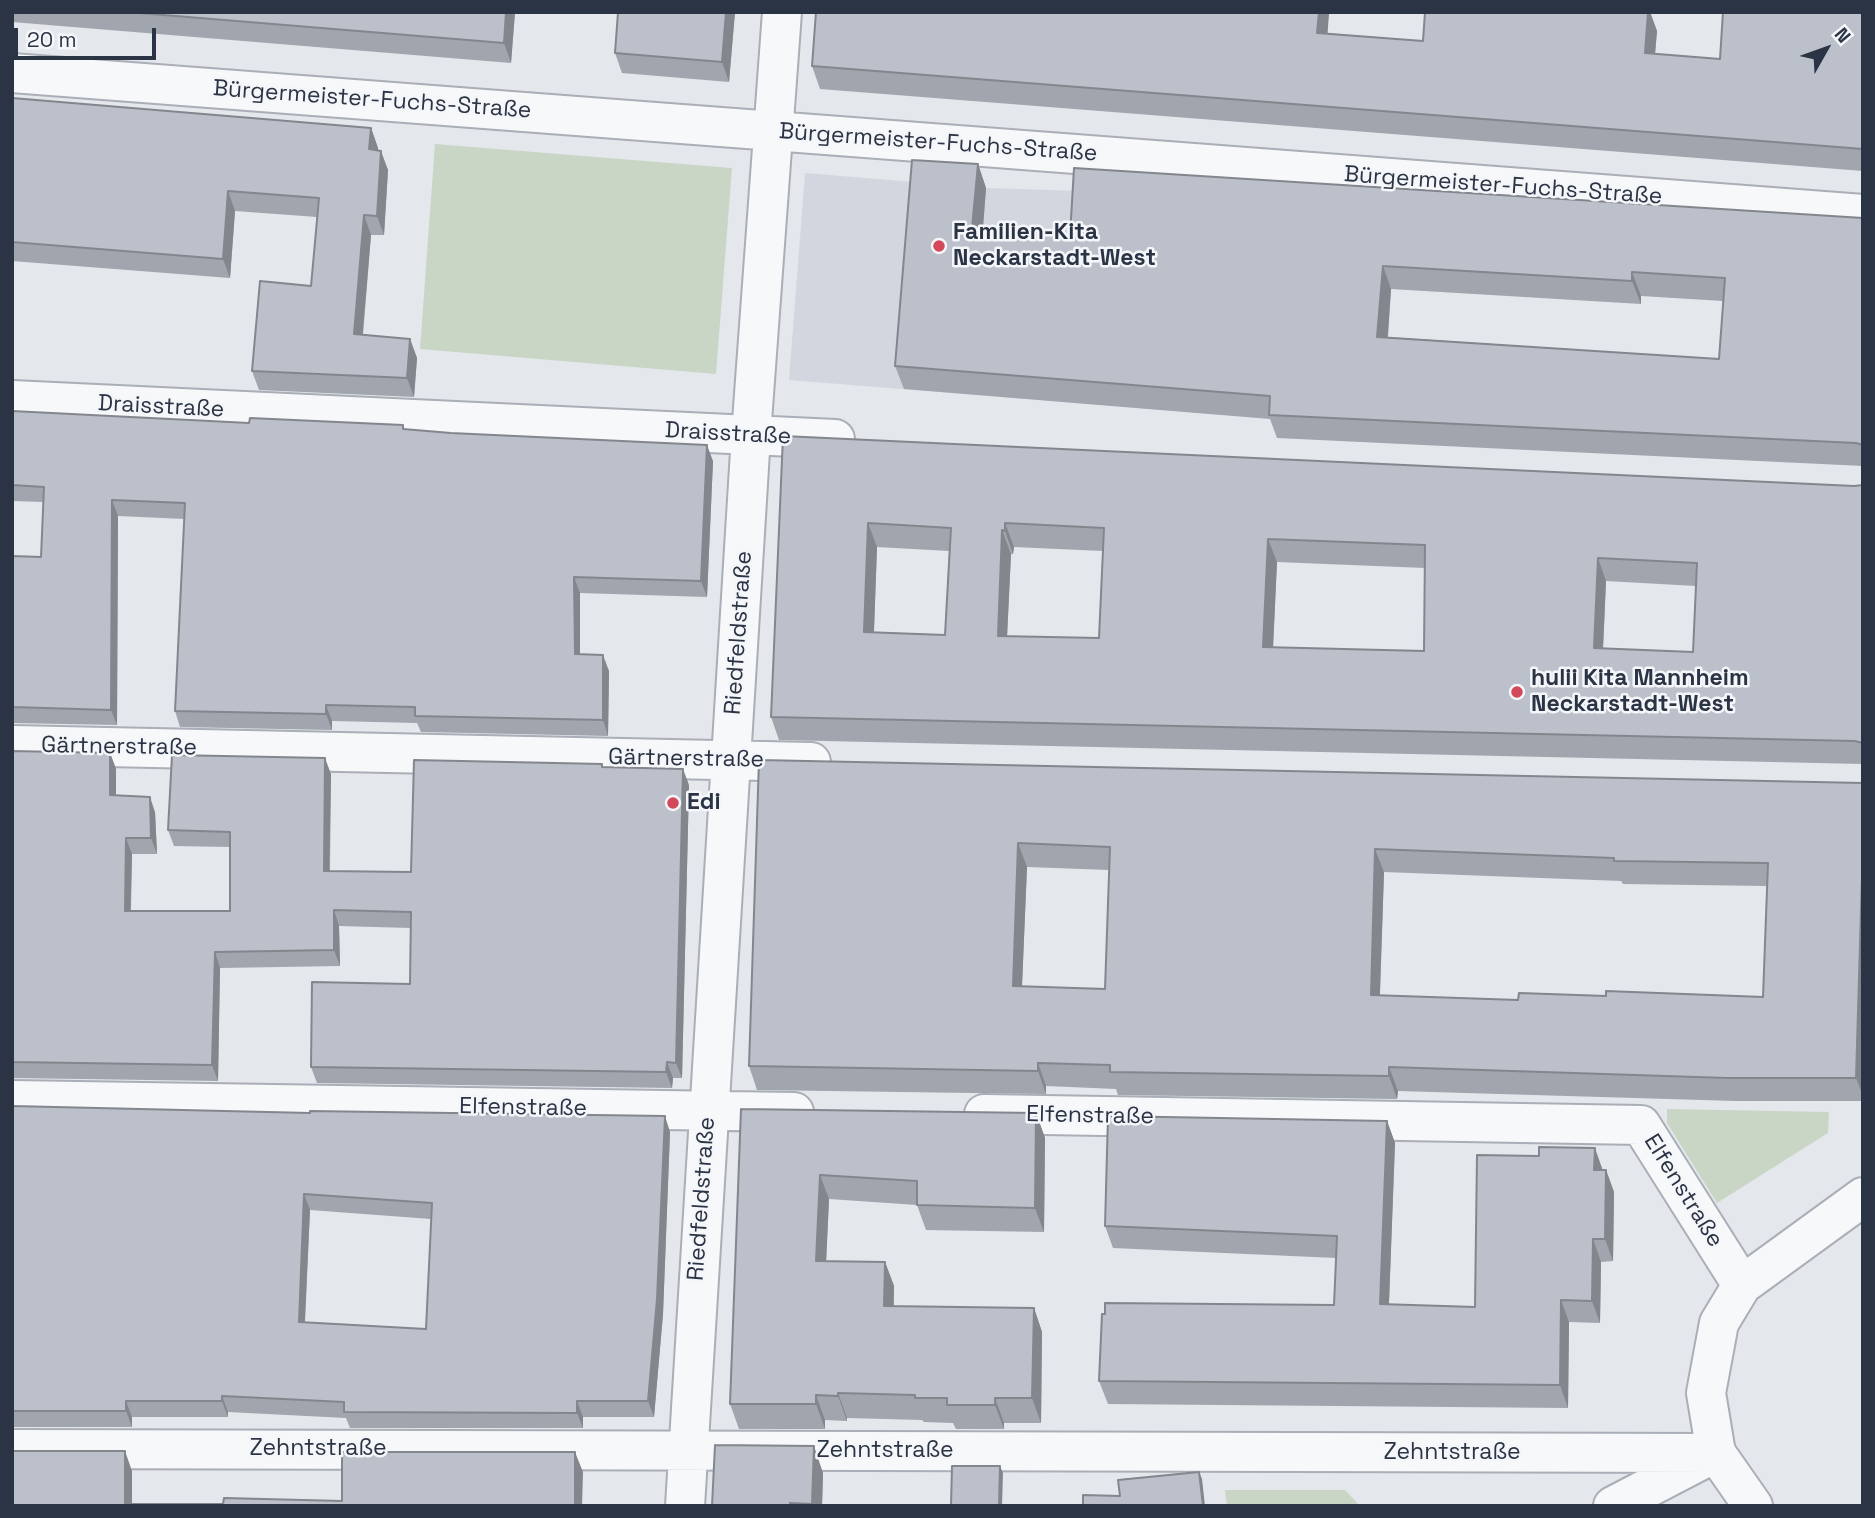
<!DOCTYPE html>
<html>
<head>
<meta charset="utf-8">
<style>
  body { margin:0 }
  #map { position:relative; width:1875px; height:1518px; overflow:hidden; background:#e4e7ec; font-family:"Space Grotesk",sans-serif }
  canvas { display:block }
  .frame { position:absolute; inset:0; border:14px solid #2b3445; pointer-events:none }
  .north { position:absolute; left:1791px; top:14px; width:70px; height:70px; -webkit-text-stroke:5px #f4f6f9; paint-order:stroke; rotate:50deg; font-size:19px; font-weight:700; line-height:28px; text-align:center; color:#2b3445 }
  .north::after { content:''; display:block; margin:auto; width:24px; height:32px; background:#2b3445; clip-path:polygon(50% 0,100% 100%,50% 72%,0 100%) }
  .scale { position:absolute; left:14px; top:28px; width:142px; height:32px; box-sizing:border-box; border:4px solid #2b3445; border-top:0; padding-left:9px; font-size:21px; line-height:24px; white-space:nowrap; color:#2b3445; -webkit-text-stroke:5px #f4f6f9; paint-order:stroke }
</style>
</head>
<body>
<div id="map">
<canvas width="1875" height="1518"></canvas>
<div class="frame"></div>
<div class="north">N</div>
<div class="scale">20 m</div>
</div>
<script>
const g = document.querySelector('canvas').getContext('2d');
g.lineJoin = 'round';
function fill(path, color) { g.fillStyle = color; g.fill(path, 'evenodd'); }
const shape = rows => new Path2D(rows.map(r => 'M' + r).join(''));
function stroke(path, color, width, dash) { g.strokeStyle = color; g.lineWidth = width; g.lineCap = dash ? 'butt' : 'round'; g.setLineDash(dash || []); g.stroke(path); }
function write(font, color, halo, rows, align = 'center') {
  g.font = font + ' "Space Grotesk",sans-serif'; g.lineWidth = 5; g.setLineDash([]); g.textBaseline = 'middle'; g.strokeStyle = halo; g.fillStyle = color; for (const [text, x, y, turn = 0] of rows) {
    g.save(); g.translate(x, y); g.rotate((+turn || 0) * Math.PI / 180); g.textAlign = isNaN(turn) ? turn : align; if (halo) g.strokeText(text, 0, 0); g.fillText(text, 0, 0); g.restore();
  }
}
const built = shape([
  [805,173,986,188,1082,191,1252,417,789,380]
]);
const green = shape([
  [435,144,732,168,716,374,420,349],
  [1667,1109,1829,1112,1828,1133,1717,1203,1667,1123],
  [1225,1490,1345,1490,1360,1506,1227,1506]
]);
const street = shape([
  [12,73,1863,214],
  [12,400,835,439],
  [12,745,811,762],
  [12,1100,794,1112],
  [984,1114,1641,1125,1742,1285],
  [12,1449,1716,1453],
  [685,1506,751,435,782,12],
  [1613,1506,1711,1455],
  [1753,1506,1716,1453,1706,1393,1719,1323,1742,1285,1863,1197]
]);
const wall = shape([
  [12,12,515,12,511,63,12,22],
  [618,12,735,12,729,82,622,73,615,53],
  [816,12,1329,12,1327,33,1423,41,1425,12,1650,12,1657,31,1655,54,1720,59,1863,12,1863,171,820,89,812,66],
  [12,98,371,128,378,148,378,150,388,170,384,235,371,235,363,335,410,339,417,358,414,397,259,390,252,371,311,286,317,217,235,211,230,278,12,261],
  [978,164,986,188,983,229,1070,236,1863,218,1863,466,1277,438,1270,419,904,389,895,366],
  [1391,289,1641,304,1641,296,1723,301,1719,359,1388,337],
  [12,411,249,423,403,425,405,429,713,461,707,597,580,593,580,654,609,671,608,736,421,732,417,723,332,721,332,730,180,727,175,711,185,519,118,516,117,725,12,723,12,556,41,557,44,502,12,501],
  [783,436,1854,486,1863,485,1863,764,779,740,771,717],
  [877,547,949,551,945,635,874,633],
  [1014,547,1103,551,1099,638,1007,636,1011,554,1013,554],
  [1277,562,1425,568,1424,651,1273,647],
  [1606,581,1696,586,1693,652,1603,649],
  [12,751,110,753,116,769,116,796,155,812,157,854,132,854,131,911,230,911,230,847,174,846,168,830,331,774,330,871,411,872,602,764,603,767,689,785,682,1078,673,1078,672,1088,317,1083,311,1067,410,984,411,928,339,926,340,966,220,968,218,1081,12,1078],
  [759,760,1863,783,1863,1101,1736,1101,1398,1091,1397,1099,1118,1095,1116,1089,1046,1086,1046,1094,757,1090,749,1066],
  [1027,867,1109,870,1105,989,1022,986],
  [1384,872,1621,881,1623,884,1767,886,1763,997,1606,996,1518,1000,1380,995],
  [12,1106,670,1132,663,1314,654,1417,583,1417,583,1428,350,1428,346,1418,228,1412,228,1417,132,1417,132,1427,12,1427],
  [310,1210,431,1219,426,1329,305,1323],
  [741,1109,1036,1113,1045,1138,1044,1232,926,1230,917,1205,829,1199,826,1261,885,1262,894,1286,894,1306,1034,1308,1042,1332,1041,1423,1004,1423,1004,1429,956,1429,953,1423,924,1422,922,1420,847,1418,847,1421,825,1420,825,1429,739,1429,730,1404],
  [1387,1121,1395,1143,1389,1304,1475,1307,1603,1170,1606,1170,1614,1192,1613,1261,1601,1262,1600,1323,1569,1322,1568,1408,1108,1404,1099,1381,1334,1305,1336,1258,1113,1248,1105,1226],
  [823,1473,822,1506,712,1506]
]);
const shadedWall = shape([
  [506,12,515,12,511,63,504,43],
  [726,12,735,12,729,82,722,62],
  [1319,12,1329,12,1326,56,1317,33],
  [1648,12,1650,12,1657,31,1653,76,1645,53],
  [371,128,378,148,376,169,369,149],
  [381,151,388,170,384,235,377,216],
  [978,164,986,188,981,251,972,228],
  [228,191,235,211,230,278,223,259],
  [364,215,371,235,361,353,354,334],
  [1383,266,1391,289,1386,360,1377,337],
  [1632,272,1641,296,1641,304,1632,281],
  [410,339,417,358,414,397,407,378],
  [707,445,713,461,707,597,701,581],
  [112,500,118,516,117,725,111,710],
  [868,523,877,547,873,656,864,632],
  [1005,523,1014,547,1013,554,1005,531],
  [1002,530,1011,554,1006,659,998,636],
  [1268,539,1277,562,1272,670,1263,647],
  [1598,558,1606,581,1602,671,1594,648],
  [574,577,580,593,580,670,575,654],
  [603,655,609,671,608,736,603,720],
  [326,705,332,721,332,730,326,714],
  [110,753,116,769,116,811,110,795],
  [325,758,331,774,329,887,324,871],
  [683,769,689,785,682,1078,676,1063],
  [150,797,155,812,157,854,151,838],
  [126,838,132,854,130,927,125,911],
  [1018,843,1027,867,1021,1009,1013,986],
  [1863,844,1863,1096,1856,1078],
  [1375,849,1384,872,1379,1018,1371,995],
  [334,910,339,926,340,966,334,950],
  [215,952,220,968,218,1081,212,1065],
  [667,1062,673,1078,672,1088,666,1072],
  [1038,1063,1046,1086,1046,1094,1038,1071],
  [1389,1067,1398,1091,1397,1099,1389,1076],
  [1036,1113,1045,1138,1044,1232,1035,1208],
  [665,1116,670,1132,663,1314,654,1417,648,1401],
  [1387,1121,1395,1143,1388,1327,1380,1304],
  [1595,1148,1603,1171,1594,1170],
  [1606,1170,1614,1192,1613,1261,1605,1239],
  [820,1175,829,1199,825,1286,816,1261],
  [304,1194,310,1210,304,1338,299,1322],
  [1593,1239,1601,1262,1600,1323,1592,1301],
  [885,1262,894,1286,893,1331,884,1306],
  [1561,1300,1569,1322,1568,1408,1560,1385],
  [1034,1308,1042,1332,1041,1423,1032,1398],
  [838,1393,847,1418,847,1421,838,1396],
  [816,1395,825,1420,825,1429,816,1404],
  [222,1396,228,1412,228,1417,222,1401],
  [995,1398,1004,1423,1004,1429,995,1405],
  [126,1401,132,1417,132,1427,126,1411],
  [577,1401,583,1417,583,1428,577,1413],
  [814,1446,823,1473,822,1506,812,1506,812,1504],
  [125,1451,132,1471,132,1506,125,1504],
  [575,1452,583,1472,582,1506,575,1506],
  [1000,1466,1003,1473,1002,1506,999,1506],
  [1199,1472,1202,1479,1205,1506,1203,1506]
]);
const building = shape([
  [127,12,506,12,504,43,127,12],
  [618,12,726,12,722,62,615,53,618,12],
  [816,12,1319,12,1317,33,1423,41,1425,12,1648,12,1645,53,1720,59,1723,12,1863,12,1863,149,812,66,816,12],
  [12,98,371,128,369,149,381,151,377,216,364,215,354,334,410,339,407,378,252,371,260,281,311,286,319,198,228,191,223,259,12,242,12,98],
  [912,160,978,164,972,228,1070,236,1074,168,1863,218,1863,445,1856,443,1269,415,1270,396,895,366,912,160],
  [1383,266,1632,281,1632,272,1725,278,1719,359,1377,337,1383,266],
  [12,411,249,423,250,418,403,425,403,429,451,433,707,445,701,581,574,577,575,654,603,655,603,720,415,716,415,707,326,705,326,714,175,711,185,503,112,500,111,710,12,707,12,556,41,557,44,487,12,485,12,411],
  [783,436,1854,486,1863,485,1863,743,1855,741,771,717,783,436],
  [868,523,951,528,945,635,864,632,868,523],
  [1005,523,1104,528,1099,638,998,636,1002,530,1005,531,1005,523],
  [1268,539,1425,545,1424,651,1263,647,1268,539],
  [1598,558,1697,563,1693,652,1594,648,1598,558],
  [12,751,110,753,110,795,150,797,151,838,126,838,125,911,230,911,230,832,168,830,172,755,325,758,324,871,411,872,414,760,602,764,602,767,683,769,676,1063,667,1062,666,1072,311,1067,312,982,410,984,411,912,334,910,334,950,215,952,212,1065,12,1062,12,751],
  [759,760,1863,783,1863,844,1856,1078,1727,1078,1389,1067,1389,1076,1110,1072,1110,1065,1038,1063,1038,1071,749,1066,759,760],
  [1018,843,1110,847,1105,989,1013,986,1018,843],
  [1375,849,1614,858,1614,861,1768,863,1763,997,1606,991,1606,996,1519,993,1518,1000,1371,995,1375,849],
  [12,1106,310,1113,310,1111,665,1116,657,1299,648,1401,577,1401,577,1413,344,1412,344,1402,222,1396,222,1401,126,1401,126,1411,12,1411,12,1106],
  [304,1194,432,1203,426,1329,299,1322,304,1194],
  [741,1109,1036,1113,1035,1208,917,1205,917,1181,820,1175,816,1261,885,1262,884,1306,1034,1308,1032,1398,995,1398,995,1405,947,1405,947,1398,915,1398,915,1395,838,1393,838,1396,816,1395,816,1404,730,1404,741,1109],
  [1108,1116,1387,1121,1380,1304,1475,1307,1477,1155,1539,1156,1539,1147,1595,1148,1594,1170,1606,1170,1605,1239,1593,1239,1592,1301,1561,1300,1560,1385,1099,1381,1102,1314,1105,1314,1105,1303,1334,1305,1337,1236,1105,1226,1108,1116],
  [715,1445,814,1446,812,1504,790,1503,790,1506,712,1506,715,1445],
  [12,1451,125,1451,125,1504,223,1504,224,1498,342,1501,342,1452,575,1452,575,1506,12,1506,12,1451],
  [952,1466,1000,1466,999,1506,951,1506,952,1466],
  [1199,1472,1203,1506,1083,1506,1083,1495,1120,1496,1118,1480,1199,1472]
]);
const markers = [
  [939,246,7,"#d1495b"],
  [1517,692,7,"#d1495b"],
  [673,803,7,"#d1495b"]
];
const streetNames = [
  ["Bürgermeister-Fuchs-Straße",372,100,4],
  ["Bürgermeister-Fuchs-Straße",938,143,4],
  ["Bürgermeister-Fuchs-Straße",1503,186,4],
  ["Draisstraße",161,407,3],
  ["Draisstraße",728,434,3],
  ["Riedfeldstraße",739,633,-86],
  ["Gärtnerstraße",119,747,1],
  ["Gärtnerstraße",686,759,1],
  ["Elfenstraße",523,1108,1],
  ["Elfenstraße",1090,1116,1],
  ["Elfenstraße",1683,1191,58],
  ["Riedfeldstraße",702,1199,-86],
  ["Zehntstraße",318,1449],
  ["Zehntstraße",885,1451],
  ["Zehntstraße",1452,1453]
];
const poiNames = [
  ["Familien-Kita",953,233],
  ["Neckarstadt-West",953,259],
  ["hulii Kita Mannheim",1531,679],
  ["Neckarstadt-West",1531,705],
  ["Edi",687,803]
];
fill(built, '#d2d6de');
fill(green, '#c9d6c5');
stroke(street, '#a9aeb7', 42);
stroke(street, '#f7f8fa', 38);
fill(wall, '#a1a5ae');
fill(shadedWall, '#83868d');
fill(building, '#bbc0ca');
stroke(building, '#83868d', 2);
for (const [x, y, r, color] of markers) { const dot = new Path2D(); dot.arc(x, y, r, 0, 2 * Math.PI); g.fillStyle = color; g.fill(dot); stroke(dot, '#f4f6f9', 2.5); }
write('23px', '#2b3445', '#f4f6f9', streetNames);
write('bold 23px', '#2b3445', '#f4f6f9', poiNames, 'left');
</script>
</body>
</html>
